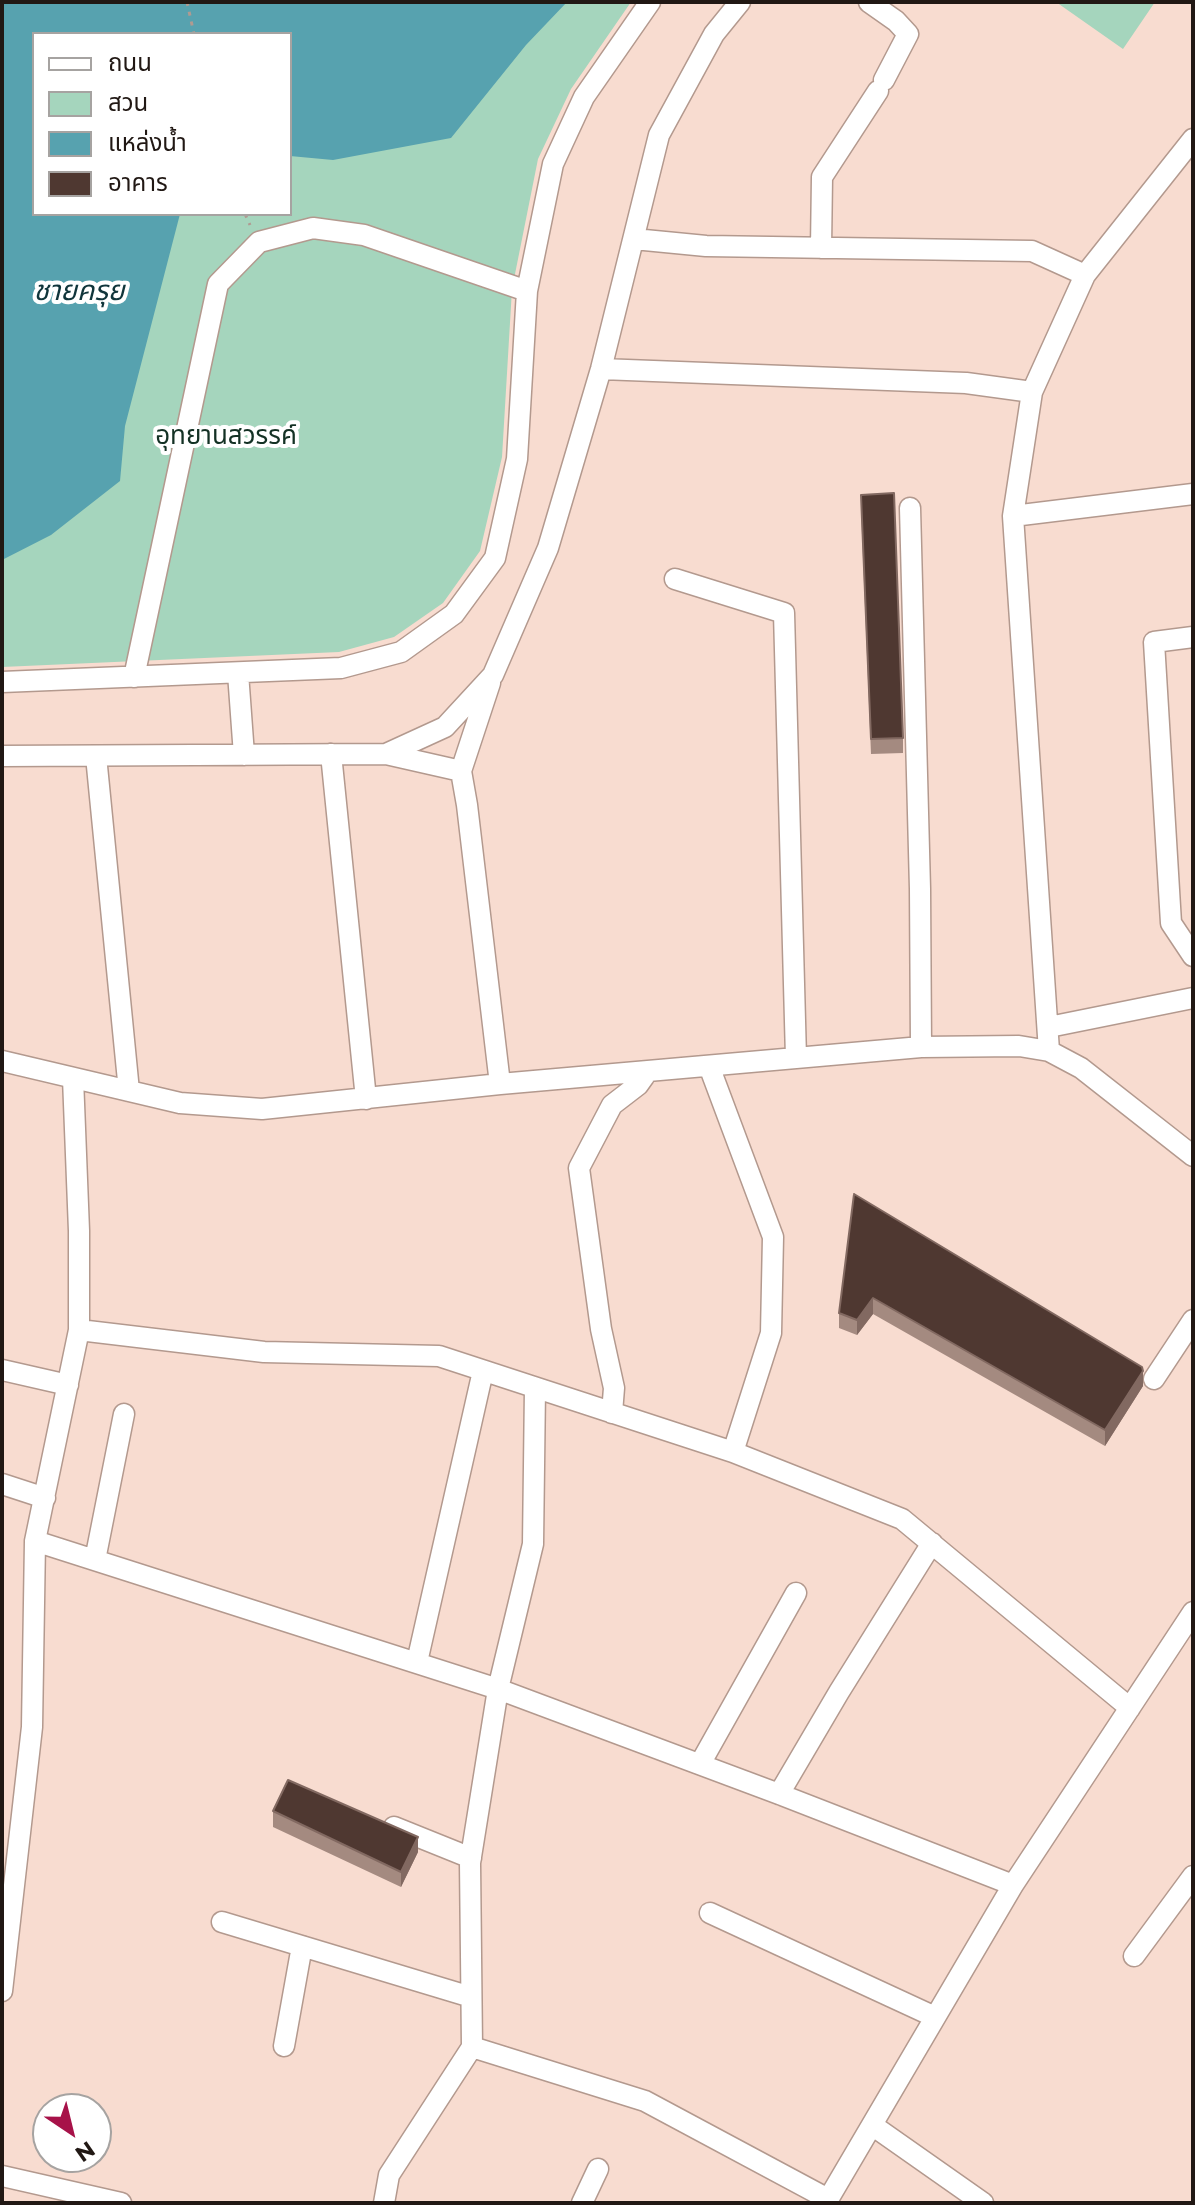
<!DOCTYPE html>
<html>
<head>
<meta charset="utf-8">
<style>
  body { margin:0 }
  #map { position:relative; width:1195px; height:2205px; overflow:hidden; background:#f8dcd0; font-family:Montserrat,"Noto Sans Thai",sans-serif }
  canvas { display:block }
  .frame { position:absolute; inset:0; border:4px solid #211814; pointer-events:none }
  .legend { position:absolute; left:32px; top:32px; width:260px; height:184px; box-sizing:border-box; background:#fff; border:2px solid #a6a3a1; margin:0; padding:10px 14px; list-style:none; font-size:24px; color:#211814 }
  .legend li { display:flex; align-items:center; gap:16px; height:40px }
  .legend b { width:40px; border:2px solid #a6a3a1 }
  .north { position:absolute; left:32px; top:2093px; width:80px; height:80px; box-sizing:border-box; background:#fff; border:2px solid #a6a3a1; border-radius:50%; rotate:145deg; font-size:22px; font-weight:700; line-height:32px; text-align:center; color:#211814 }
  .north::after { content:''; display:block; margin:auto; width:28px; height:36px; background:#a71249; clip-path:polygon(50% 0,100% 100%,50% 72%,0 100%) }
</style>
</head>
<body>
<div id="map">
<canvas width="1195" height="2205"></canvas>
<div class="frame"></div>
<ul class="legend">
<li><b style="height:10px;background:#fff"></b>ถนน</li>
<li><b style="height:22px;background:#a5d5bd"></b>สวน</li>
<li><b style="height:22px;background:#57a2af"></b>แหล่งน้ำ</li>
<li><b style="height:22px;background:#4f3831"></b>อาคาร</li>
</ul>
<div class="north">N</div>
</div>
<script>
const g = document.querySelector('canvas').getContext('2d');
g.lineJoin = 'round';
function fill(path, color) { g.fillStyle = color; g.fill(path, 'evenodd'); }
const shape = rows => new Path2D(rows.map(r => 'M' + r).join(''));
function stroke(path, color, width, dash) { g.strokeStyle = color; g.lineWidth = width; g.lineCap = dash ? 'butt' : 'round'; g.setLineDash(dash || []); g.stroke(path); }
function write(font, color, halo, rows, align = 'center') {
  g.font = font + ' Montserrat,"Noto Sans Thai",sans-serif'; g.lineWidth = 8; g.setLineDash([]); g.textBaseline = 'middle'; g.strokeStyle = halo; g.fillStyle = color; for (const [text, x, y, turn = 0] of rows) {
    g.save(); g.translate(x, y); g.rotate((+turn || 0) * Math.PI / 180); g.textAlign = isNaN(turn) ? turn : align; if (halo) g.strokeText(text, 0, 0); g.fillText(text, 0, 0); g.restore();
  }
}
const green = shape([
  [2,2,631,2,571,89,538,159,512,289,502,457,480,551,443,603,394,637,339,652,2,667],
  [34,34,290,34,290,214,34,214],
  [1056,2,1155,2,1123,49]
]);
const water = shape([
  [2,2,567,2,526,45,451,138,333,160,290,156,290,34,34,34,34,214,180,214,125,426,120,481,51,535,2,560]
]);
const path = shape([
  [187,2,194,34],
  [245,214,250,225]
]);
const minor = shape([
  [869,2,896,21,908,34,884,80],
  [634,239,706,246,1032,251,1085,275],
  [821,248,822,177,878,91],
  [601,369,966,383,1032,392],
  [910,508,920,889,921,1047],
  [1013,516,1193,494],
  [675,579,784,613,796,1058],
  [1193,637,1154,642,1171,923,1193,956],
  [238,673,244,755],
  [134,677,218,284,259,242,313,228,364,235,527,291],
  [2,682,341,668,401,652,454,614,495,558,517,459,527,291,553,164,584,97,650,2],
  [490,683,461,771,467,805,500,1084],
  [331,754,366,1099],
  [386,754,461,771],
  [2,756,386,754,445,727,493,675,548,548,601,369,659,135,714,34,740,2],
  [96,756,129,1091],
  [1049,1027,1193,998],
  [1049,1051,1013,516,1032,392,1085,275,1193,139],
  [2,1061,180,1103,262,1109,500,1084,921,1047,1019,1046,1049,1051,1081,1068,1193,1156],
  [709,1066,773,1237,771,1333,733,1452],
  [79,1330,264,1352,439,1356,733,1452,902,1519,1130,1708],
  [2,1370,68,1385],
  [1154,1379,1193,1320],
  [612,1413,614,1388,601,1329,579,1168,612,1105,638,1085,648,1071],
  [2,1484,45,1498],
  [35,1541,498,1689,779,1794,1013,1885],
  [95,1560,124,1414],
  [417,1662,483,1371],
  [700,1764,796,1593],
  [779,1794,839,1692,932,1543],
  [394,1827,471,1858],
  [710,1913,935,2017],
  [222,1922,471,1997],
  [1134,1956,1193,1876],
  [2,1991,32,1727,35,1541,79,1330,79,1231,73,1078],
  [284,2046,302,1946],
  [472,2047,645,2101,828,2199],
  [872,2125,983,2203],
  [2,2176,121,2203],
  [384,2203,389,2175,472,2047,470,1863,498,1689,533,1544,535,1388],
  [582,2203,598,2169],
  [826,2203,1013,1885,1193,1612]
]);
const wall = shape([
  [861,510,903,738,903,753,871,754],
  [854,1194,1143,1386,1105,1446,873,1314,857,1335,839,1328,839,1313],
  [273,1811,418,1852,401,1887,273,1827]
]);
const shadedWall = shape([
  [873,1298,873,1314,857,1335,857,1320],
  [1143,1371,1143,1386,1105,1446,1105,1430],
  [418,1837,418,1852,401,1887,401,1872]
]);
const building = shape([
  [894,493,903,738,871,739,861,495,894,493],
  [854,1194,1142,1367,1143,1371,1105,1430,873,1298,857,1320,839,1313,854,1194],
  [288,1780,418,1837,401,1872,273,1811,288,1780]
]);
const parkNames = [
  ["อุทยานสวรรค์",226,436]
];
const waterNames = [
  ["ชายครุย",79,292]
];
fill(green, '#a5d5bd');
fill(water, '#57a2af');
stroke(minor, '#b3998e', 23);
stroke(path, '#b09a91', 3, [4, 6]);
stroke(minor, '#fff', 20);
fill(wall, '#a48a80');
fill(shadedWall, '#826961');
fill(building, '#4f3831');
stroke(building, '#826961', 2);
write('26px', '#133124', '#fff', parkNames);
write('italic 28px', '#10353b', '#fff', waterNames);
</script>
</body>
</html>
